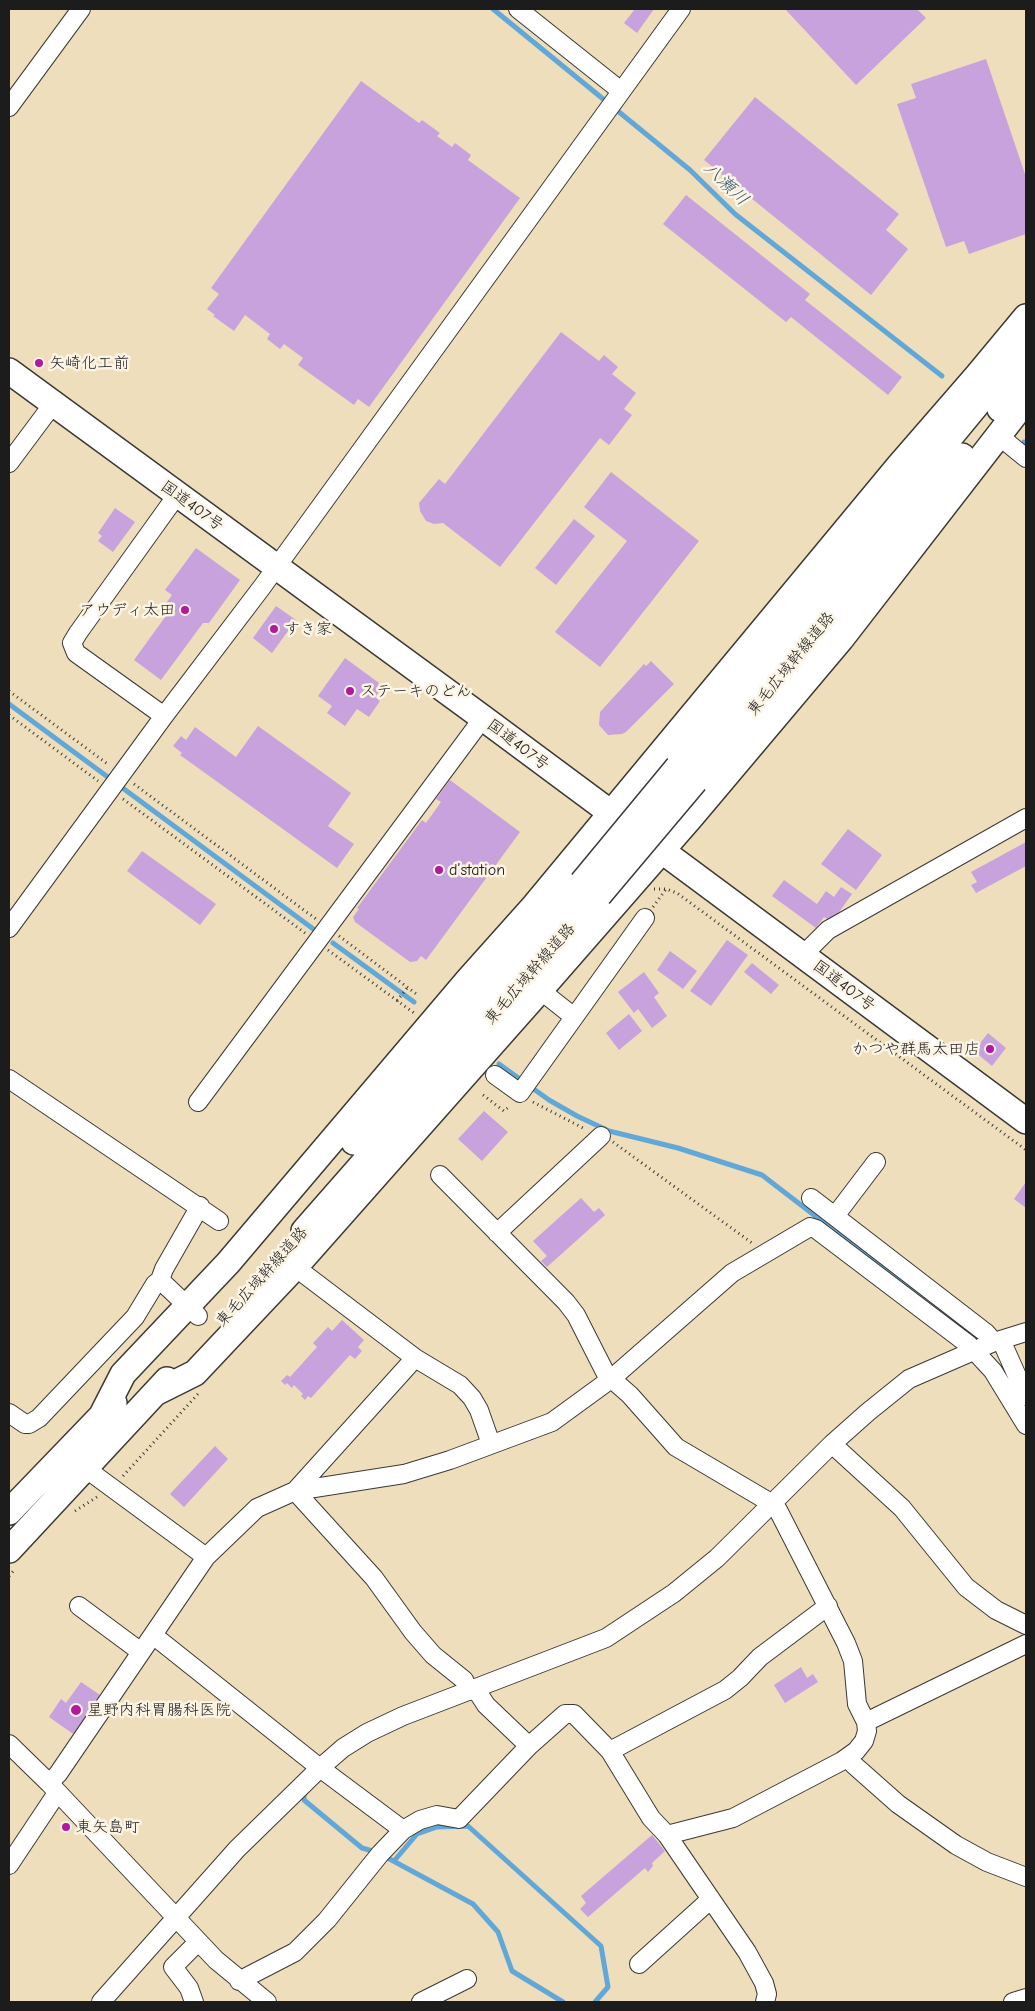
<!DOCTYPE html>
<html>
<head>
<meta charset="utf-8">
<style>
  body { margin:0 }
  #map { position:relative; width:1035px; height:2011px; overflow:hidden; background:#eedebc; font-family:"Comic Neue",sans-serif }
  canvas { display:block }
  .frame { position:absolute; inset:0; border:10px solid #1c1c1c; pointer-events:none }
</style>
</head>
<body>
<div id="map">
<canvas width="1035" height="2011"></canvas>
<div class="frame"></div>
</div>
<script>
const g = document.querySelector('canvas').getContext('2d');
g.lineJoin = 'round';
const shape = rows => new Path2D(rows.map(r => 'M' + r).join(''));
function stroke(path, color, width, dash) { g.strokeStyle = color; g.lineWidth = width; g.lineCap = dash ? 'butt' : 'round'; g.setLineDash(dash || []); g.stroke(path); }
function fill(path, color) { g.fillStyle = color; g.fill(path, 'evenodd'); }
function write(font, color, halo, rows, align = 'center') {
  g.font = font + ' "Comic Neue","Klee One",sans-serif'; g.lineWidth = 5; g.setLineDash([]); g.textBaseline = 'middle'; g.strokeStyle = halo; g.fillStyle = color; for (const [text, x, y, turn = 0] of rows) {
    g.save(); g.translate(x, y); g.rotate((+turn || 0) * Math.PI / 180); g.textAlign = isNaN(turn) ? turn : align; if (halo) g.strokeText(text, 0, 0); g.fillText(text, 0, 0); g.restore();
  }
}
const stream = shape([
  [493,9,690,170,735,214,942,376],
  [1024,442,1026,443],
  [9,704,316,931],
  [333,943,414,1002],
  [499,1064,549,1100,577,1116,609,1131,678,1148,762,1175,953,1322],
  [304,1791,304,1800,362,1848,376,1852],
  [384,1856,473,1904,498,1932,512,1971,563,2002],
  [394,1861,417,1834,437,1827,468,1826,601,1946,608,1987,595,2002]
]);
const building = shape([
  [635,9,654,9,637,33,624,23],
  [785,9,917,9,926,18,856,85],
  [986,59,1026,177,1026,234,969,254,964,241,946,247,897,104,916,98,911,84],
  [361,81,419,123,422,120,440,133,437,136,452,147,455,143,471,155,468,160,520,198,369,407,358,399,354,405,298,365,303,358,284,344,280,349,267,339,270,334,245,315,234,331,213,316,215,315,207,309,219,294,211,288],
  [755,97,899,214,886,230,908,249,871,295,704,160],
  [686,195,810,294,805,300,902,377,888,395,791,317,786,322,663,224],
  [561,332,599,361,604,355,618,367,612,374,636,393,624,409,632,415,609,445,600,438,500,567,443,523,434,524,426,521,420,511,419,503,439,479,445,484],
  [611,472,699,541,600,667,555,632,627,541,584,507],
  [115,508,135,522,113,552,98,541,102,536,98,533],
  [574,519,595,536,556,585,535,568],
  [196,548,240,580,209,623,203,623,161,680,134,660,168,613,162,609,172,595,165,590],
  [276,606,296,620,272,653,253,638],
  [345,658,383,686,375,697,380,701,369,717,357,709,345,726,327,713,332,706,318,696],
  [651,661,674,684,626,732,622,734,608,735,599,725,600,712,644,664,646,666],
  [258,726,351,793,328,826,354,844,337,868,180,755,182,753,173,746,181,736,186,740,195,727,236,757],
  [450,780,520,832,426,960,421,956,417,961,410,962,355,922,353,917,359,909,357,908,422,820,426,823,441,802,436,799],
  [848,829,882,855,856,890,821,864],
  [1026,842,1026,866,976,893,971,885,977,882,971,872],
  [142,851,216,904,200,925,127,871],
  [784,880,817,904,826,891,834,897,841,887,852,894,832,922,824,917,816,928,772,896],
  [727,940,748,955,711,1006,690,991],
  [670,951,697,971,683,989,657,970],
  [752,963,779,985,771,994,744,972],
  [644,972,659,993,654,997,667,1016,652,1028,638,1009,634,1013,618,992],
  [629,1014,642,1031,619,1050,606,1033],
  [988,1033,1006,1048,992,1066,974,1051],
  [484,1111,508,1132,482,1161,458,1139],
  [1026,1182,1026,1208,1014,1199],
  [581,1198,594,1212,599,1208,605,1215,547,1267,541,1261,547,1256,533,1241],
  [342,1320,364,1340,358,1347,362,1351,355,1359,350,1355,311,1398,308,1396,305,1400,301,1396,303,1394,294,1385,292,1388,287,1383,285,1385,281,1381,287,1375,290,1377,317,1347,313,1343,328,1327,332,1331],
  [215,1446,228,1459,184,1507,170,1494],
  [801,1667,807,1678,813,1674,818,1682,785,1703,774,1685],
  [81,1682,103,1697,76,1736,49,1717,61,1699,66,1703],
  [652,1835,665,1851,652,1863,653,1866,648,1872,645,1868,588,1917,580,1909,586,1903,581,1896]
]);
const path = shape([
  [9,691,109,765],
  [9,715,98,781],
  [134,784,316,919],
  [123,799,305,933],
  [654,889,666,889,677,893,1026,1150],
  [653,907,666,889],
  [339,936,419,996],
  [328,950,414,1013],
  [397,1001,407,988],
  [483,1095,504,1111,510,1106],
  [533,1102,585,1129],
  [613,1142,752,1243],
  [123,1476,198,1394],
  [75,1511,97,1497],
  [9,1576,15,1569]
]);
const minor = shape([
  [518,9,621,91],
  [9,107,81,9],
  [999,436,1026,458],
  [9,463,53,404],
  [164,716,76,653,72,643,78,633,177,495],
  [9,928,164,716,262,587,681,9],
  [803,955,828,930,1026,818],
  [540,990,574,1017],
  [495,1075,520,1093,645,918],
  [9,1079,219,1221],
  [198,1102,483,718],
  [440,1175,566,1302,576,1315,606,1374,630,1395,676,1447,771,1503,778,1510,846,1643,853,1661,857,1704,866,1722,867,1731,864,1741,856,1751,842,1761,733,1818,667,1835],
  [811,1198,986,1333,994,1342],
  [835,1216,876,1162],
  [497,1233,601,1136],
  [295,1267,415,1358,460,1385,472,1398,479,1410,491,1444],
  [160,1280,164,1269,200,1206],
  [1001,1340,1026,1396],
  [9,1413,25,1424,29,1424,39,1418,135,1317,155,1284,160,1280,198,1316],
  [832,1444,902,1508,966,1587,996,1610,1026,1625],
  [85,1468,206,1557],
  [295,1491,374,1578,413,1632,433,1655,464,1680,469,1691],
  [295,1491,415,1358],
  [79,1606,141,1652],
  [153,1635,320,1768,403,1830],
  [475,1688,486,1705,529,1746],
  [866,1722,1026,1644],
  [9,1744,49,1783,216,1960,267,2002],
  [610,1751,725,1690,740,1678,760,1657,828,1606],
  [848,1757,854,1765,898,1804,956,1845,987,1862,1026,1877],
  [49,1783,58,1774,206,1557,257,1508,295,1491,404,1474,450,1460,552,1422,611,1379,732,1273,810,1227,816,1229,969,1345,993,1371,1026,1425],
  [9,1865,57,1793],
  [639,1964,711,1899],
  [239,1981,295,1952,327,1920,380,1854,403,1830,420,1820,437,1815,459,1819,529,1746,565,1714,574,1714,610,1751,651,1818,667,1835,747,1952,764,1983,767,1994,765,2002],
  [101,2002,237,1849,320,1768,343,1748,367,1733,403,1716,606,1638,674,1593,717,1558,832,1444,868,1412,909,1379,994,1342,1026,1332],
  [194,2002,189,1988,173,1967,198,1942],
  [421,2002,467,1979],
  [1013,2002,1026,1998]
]);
const highway = shape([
  [9,371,483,718,1026,1121],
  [1000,409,1026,376],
  [678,767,1026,345],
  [695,781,962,456],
  [354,1142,582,883],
  [304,1231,599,895],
  [155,1393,195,1373,295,1267,540,990,691,817,841,639,1026,400],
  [102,1415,123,1374,228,1263,468,980,535,905,898,467,977,376,1026,317],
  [9,1512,114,1403],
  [9,1550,167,1380]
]);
const highwayBridge = shape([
  [582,883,678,767],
  [599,895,695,781]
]);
const markers = [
  [39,363,5,"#b5179e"],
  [185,610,5,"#b5179e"],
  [274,629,5,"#b5179e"],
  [350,691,5,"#b5179e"],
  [439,870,5,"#b5179e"],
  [990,1049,5,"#b5179e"],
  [76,1710,6,"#b5179e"],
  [66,1827,5,"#b5179e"]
];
const poiNames = [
  ["矢崎化工前",49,363],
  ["アウディ太田",175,610,"right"],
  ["すき家",284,629],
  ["ステーキのどん",360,691],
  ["d’station",449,870],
  ["かつや群馬太田店",980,1049,"right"],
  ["星野内科胃腸科医院",87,1710],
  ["東矢島町",76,1827]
];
const streetNames = [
  ["国道407号",192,506,36],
  ["東毛広域幹線道路",791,664,-51],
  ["国道407号",518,745,37],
  ["東毛広域幹線道路",530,974,-49],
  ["国道407号",844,986,37],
  ["東毛広域幹線道路",262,1277,-48]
];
const waterNames = [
  ["八瀬川",726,184,44]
];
stroke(stream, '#61a8d8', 5);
fill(building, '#c8a2dd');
stroke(minor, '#3c3934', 20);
stroke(highway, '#3c3934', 28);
stroke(path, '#3c3934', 3, [1, 4]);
stroke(minor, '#fff', 18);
stroke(highway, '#fff', 25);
stroke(highwayBridge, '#3c3934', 28, []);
stroke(highwayBridge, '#fff', 25);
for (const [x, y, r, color] of markers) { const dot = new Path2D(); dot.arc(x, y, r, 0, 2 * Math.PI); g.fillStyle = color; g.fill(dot); stroke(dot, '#fcf5e5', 2); }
write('16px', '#1c1c1c', '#fcf5e5', poiNames, 'left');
write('16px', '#1c1c1c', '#fcf5e5', streetNames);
write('italic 18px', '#3b5b71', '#fcf5e5', waterNames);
</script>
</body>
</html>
